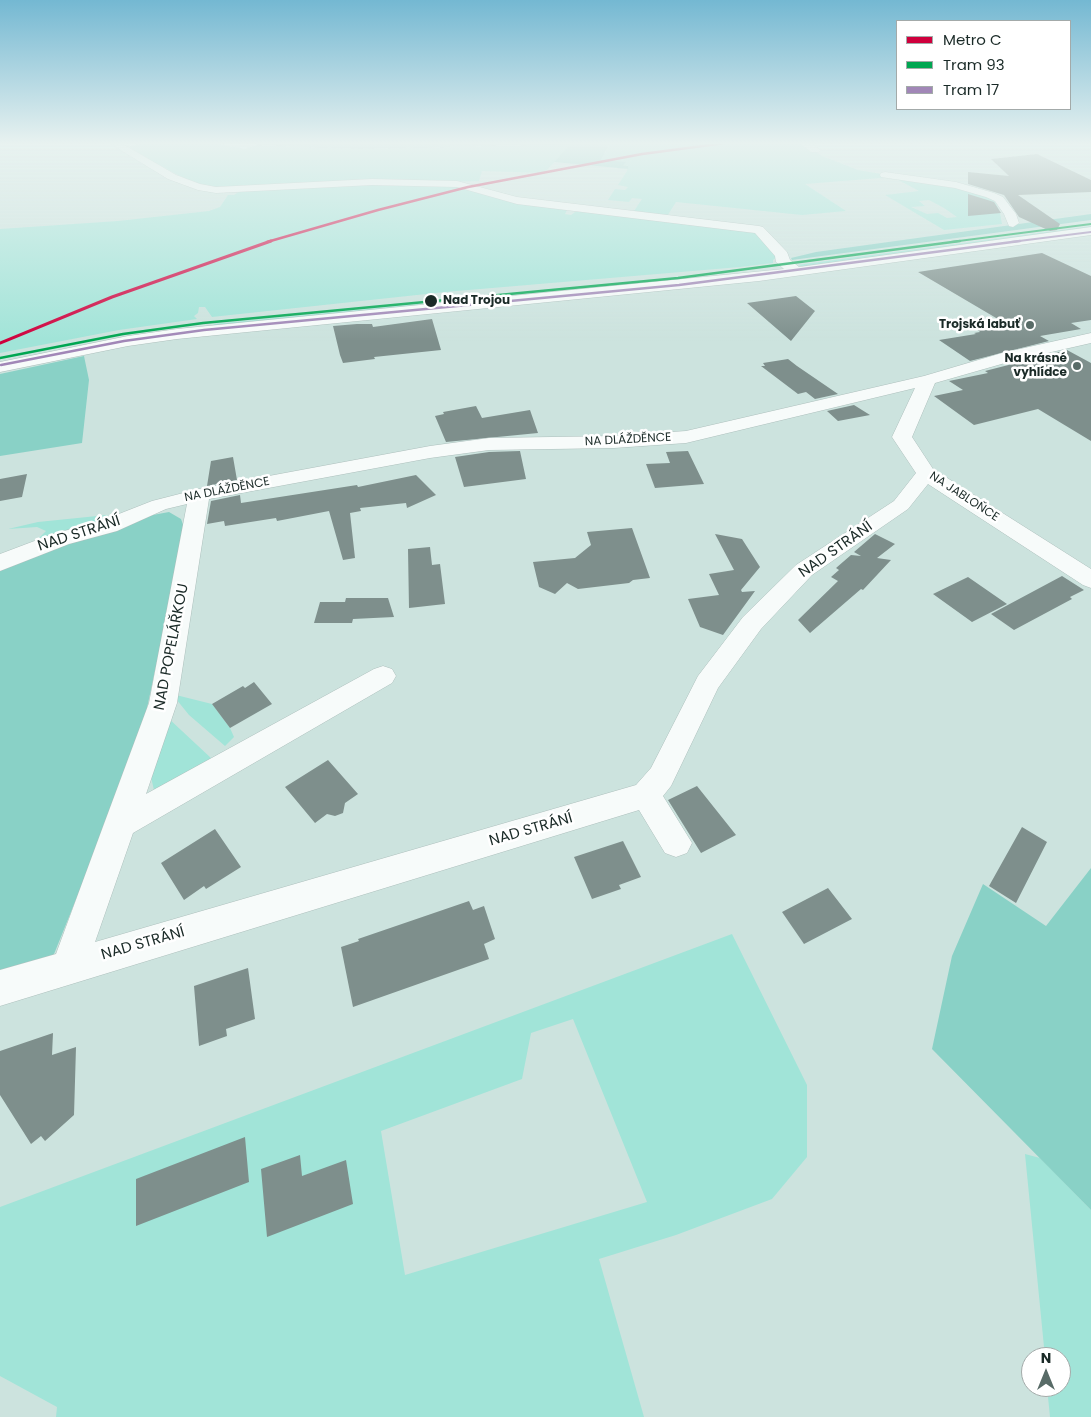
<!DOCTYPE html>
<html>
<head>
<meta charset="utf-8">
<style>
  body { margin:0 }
  #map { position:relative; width:1091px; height:1417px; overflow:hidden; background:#cce3de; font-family:Poppins,sans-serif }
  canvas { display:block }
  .legend { position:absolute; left:896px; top:20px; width:175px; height:90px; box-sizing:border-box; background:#fff; border:1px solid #a3aaa9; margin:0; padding:6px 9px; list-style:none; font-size:15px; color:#1a2a27 }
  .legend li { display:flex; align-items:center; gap:10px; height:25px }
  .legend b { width:25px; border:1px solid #a3aaa9 }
  .north { position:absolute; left:1021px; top:1347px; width:50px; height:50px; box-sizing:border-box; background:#fff; border:1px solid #a3aaa9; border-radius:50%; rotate:0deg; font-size:14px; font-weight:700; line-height:20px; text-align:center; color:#1a2a27 }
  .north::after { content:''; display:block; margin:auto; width:18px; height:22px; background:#586b67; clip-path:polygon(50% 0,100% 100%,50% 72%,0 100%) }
</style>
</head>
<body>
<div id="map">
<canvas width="1091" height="1417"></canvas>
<ul class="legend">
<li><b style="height:6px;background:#cf003d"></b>Metro C</li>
<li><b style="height:6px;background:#00a651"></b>Tram 93</li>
<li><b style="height:6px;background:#a187b7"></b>Tram 17</li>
</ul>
<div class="north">N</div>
</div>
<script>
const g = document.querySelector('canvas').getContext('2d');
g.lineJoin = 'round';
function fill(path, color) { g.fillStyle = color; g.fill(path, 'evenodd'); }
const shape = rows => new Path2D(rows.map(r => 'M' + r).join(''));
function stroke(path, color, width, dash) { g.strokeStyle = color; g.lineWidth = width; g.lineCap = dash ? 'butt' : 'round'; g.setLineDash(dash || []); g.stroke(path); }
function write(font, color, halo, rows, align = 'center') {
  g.font = font + ' Poppins,sans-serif'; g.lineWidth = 5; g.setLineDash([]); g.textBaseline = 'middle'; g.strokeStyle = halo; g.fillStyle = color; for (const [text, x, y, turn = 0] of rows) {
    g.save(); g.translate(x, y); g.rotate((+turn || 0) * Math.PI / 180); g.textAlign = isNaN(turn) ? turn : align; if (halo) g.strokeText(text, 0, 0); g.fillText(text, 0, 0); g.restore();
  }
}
const green = shape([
  [146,143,214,143,245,149,256,145,360,149,572,144,544,173,482,171,479,181,212,188,193,183,125,147],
  [610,143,803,143,822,156,858,170,952,186,987,195,996,203,1000,213,1002,224,944,230,885,195,919,191,893,177,805,184,846,211,802,215,676,202,666,218,632,214,642,199,632,198,629,202,608,200,615,189,625,190,628,187,618,185,627,171,628,166,601,160],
  [929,200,944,208,957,217,947,218,938,213,927,214,911,207,925,206,919,201],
  [372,183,454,186,567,210,565,214,571,215,578,210,755,231,778,256,773,260,773,263,740,267,445,292,212,317,205,307,199,307,198,313,194,316,197,319,119,330,0,353,0,229,118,221,209,211,220,207,228,195,234,195,240,191],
  [1091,226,1091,229,806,267,797,265],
  [418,304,420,307,217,326,213,324],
  [107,515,109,518,74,530,59,532,38,539,46,531,37,527,8,529,38,522],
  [172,694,212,704,230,728,234,737,225,746,189,715],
  [167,717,211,758,208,767,154,790,150,773],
  [732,934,807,1085,807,1157,772,1199,676,1235,599,1259,644,1417,56,1417,57,1407,0,1376,0,1207],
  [573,1019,647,1202,405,1275,381,1131,522,1079,531,1033],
  [1025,1154,1040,1158,1091,1210,1091,1417,1050,1417,1047,1387,1061,1387,1061,1357,1045,1357]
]);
const forest = shape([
  [258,143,610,143,601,160,626,162,623,165,628,166,628,169,554,162,571,144,360,149,256,145],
  [1091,214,1091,220,792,260,791,258,816,252],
  [84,356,89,380,82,443,0,456,0,374],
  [169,512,181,519,185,530,140,741,52,959,0,976,0,570,126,520],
  [1091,868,1091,1210,932,1049,952,956,983,884,1046,926]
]);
const building = shape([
  [1037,154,1091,180,1091,192,1018,195,1060,224,1057,230,1050,231,1019,217,1004,195,968,184,968,172,1009,176,991,159],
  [968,194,994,202,1001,213,968,216],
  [1042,253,1091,276,1091,320,1071,323,1081,329,1040,336,1049,341,970,361,939,340,976,334,974,333,980,332,978,330,987,329,985,327,1008,325,918,272],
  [796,296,815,311,791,341,747,303],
  [432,319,441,350,374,357,375,359,343,363,340,355,333,326,357,324,372,324,373,327],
  [1067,350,1091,363,1091,441,1038,409,974,425,934,396,963,390,949,381,988,373,985,371],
  [788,359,797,366,838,394,815,399,806,392,798,394,761,366,765,366,763,363],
  [854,405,870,415,838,421,827,411],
  [476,406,482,418,530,410,538,433,446,442,435,416,444,414,443,412],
  [520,451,526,479,464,487,455,457,489,452],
  [688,451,704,484,655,488,646,464,670,463,666,452],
  [233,457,237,480,207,486,211,461],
  [27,474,22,497,0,501,0,479],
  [416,475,436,495,407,508,406,503,360,508,361,511,350,513,355,558,343,560,329,511,277,521,276,518,225,526,224,521,207,524,211,501,240,495,241,503,357,485,358,487],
  [632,528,650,578,633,580,629,583,578,589,567,583,555,594,539,587,533,562,575,558,591,545,587,532],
  [715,534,742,539,760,567,741,590,742,592,755,591,723,635,700,627,688,599,719,595,709,574,734,570],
  [875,534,895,544,877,558,891,560,863,590,861,589,810,633,798,620,838,581,831,577,839,570,836,568,851,555,861,556,854,552],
  [430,547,432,565,440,564,445,604,409,608,408,549],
  [1062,576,1084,590,1070,597,1072,599,1014,630,991,614],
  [968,577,1007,604,972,622,933,594],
  [346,598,388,598,394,617,353,619,352,623,314,623,320,602,345,602],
  [254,682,272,704,230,728,212,704,243,686,245,688],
  [328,760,358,794,345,803,343,813,335,816,327,814,315,823,285,787],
  [697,786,736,835,701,853,668,800],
  [1022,827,1047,842,1016,903,989,886],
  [215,829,241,867,206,889,204,886,184,900,161,863],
  [623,841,641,877,619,885,621,889,592,899,574,857],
  [828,888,852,919,804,944,782,912],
  [469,901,473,910,484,906,495,939,484,944,489,959,353,1007,341,947,359,941,358,939],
  [248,968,255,1019,226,1029,227,1036,199,1046,194,986],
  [53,1033,52,1055,76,1047,74,1115,45,1141,41,1136,31,1144,0,1095,0,1051],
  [245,1137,249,1182,136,1226,136,1179],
  [300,1155,302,1176,346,1160,353,1204,267,1237,261,1169]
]);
const minor = shape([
  [109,143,121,143,176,175,200,184,216,187,372,179,457,181,517,197,759,226,763,227,787,252,790,260,799,267,1091,227,1091,235,759,281,177,339,128,346,0,372,0,362,128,336,177,329,784,269,776,262,775,256,755,233,517,204,457,187,372,185,216,193,198,190,168,179,109,143],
  [800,143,812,143,820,150,819,152,811,152,800,143],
  [885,172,956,182,994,193,1003,197,1016,214,1019,223,1013,227,1009,226,1004,214,995,201,986,197,955,188,881,177,880,175,881,173,885,172],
  [1091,333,1091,343,1012,361,935,383,912,437,933,469,1091,569,1091,588,1083,585,928,484,908,509,812,575,761,629,718,688,671,786,663,796,692,843,687,853,676,857,665,853,639,810,0,1006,0,970,56,954,104,824,149,703,187,504,166,509,117,531,69,544,0,571,0,554,53,534,101,521,152,501,199,489,430,446,489,438,614,436,686,431,924,376,1002,353,1091,333],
  [915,388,892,437,916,473,894,501,796,565,743,617,698,676,651,768,636,785,95,942,133,833,392,683,396,676,392,669,383,666,374,669,146,794,177,703,209,499,430,458,489,450,614,448,686,443,915,388]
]);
const tram1Far1 = shape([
  [951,242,1091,224]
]);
const tram1 = shape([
  [0,358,123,334,203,323,678,278,960,241]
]);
const tram2Far1 = shape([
  [1011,242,1091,232]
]);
const tram2 = shape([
  [1,365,124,341,204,330,679,285,1020,241]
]);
const metro1Far1 = shape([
  [267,242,378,210,468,187,642,154,725,143]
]);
const metro1 = shape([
  [0,343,112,297,271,241]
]);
const markers = [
  [431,301,7,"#1a2a27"],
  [1030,325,5,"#586b67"],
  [1077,366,5,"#586b67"]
];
const farStopnames = [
  ["Nad Trojou",443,301]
];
const farPoinames = [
  ["Trojská labuť",1020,325],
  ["Na krásné",1067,359],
  ["vyhlídce",1067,373]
];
const farStreetnames = [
  ["NA DLÁŽDĚNCE",628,440,-3],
  ["NA DLÁŽDĚNCE",227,490,-11],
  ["NA JABLOŇCE",964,497,33]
];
const streetNames = [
  ["NAD STRÁNÍ",79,534,-18],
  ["NAD STRÁNÍ",836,550,-35],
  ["NAD POPELÁŘKOU",172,647,-79],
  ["NAD STRÁNÍ",531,830,-16],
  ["NAD STRÁNÍ",143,944,-16]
];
fill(green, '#a1e4d8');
fill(forest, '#89d1c6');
fill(building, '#7e8f8c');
stroke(minor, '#adbfbc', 1);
fill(minor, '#f7fbfa');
stroke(tram1Far1, '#00a651', 2);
stroke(tram1, '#00a651', 2.5);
stroke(tram2Far1, '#a187b7', 2);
stroke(tram2, '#a187b7', 2.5);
stroke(metro1Far1, '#cf003d', 2.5);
stroke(metro1, '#cf003d', 3);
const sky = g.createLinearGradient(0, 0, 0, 341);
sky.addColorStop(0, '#74b8d2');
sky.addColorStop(0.42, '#e8f2f0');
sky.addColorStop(1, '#e8f2f000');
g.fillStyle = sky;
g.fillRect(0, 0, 1091, 341);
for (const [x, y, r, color] of markers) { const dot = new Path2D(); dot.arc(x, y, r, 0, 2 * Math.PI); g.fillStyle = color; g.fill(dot); stroke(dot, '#fff', 2); }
write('bold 12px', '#1a2a27', '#fff', farStopnames, 'left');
write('bold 12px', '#1a2a27', '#fff', farPoinames, 'right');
write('12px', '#1a2a27', '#fff', farStreetnames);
write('15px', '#1a2a27', '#fff', streetNames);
</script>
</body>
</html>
